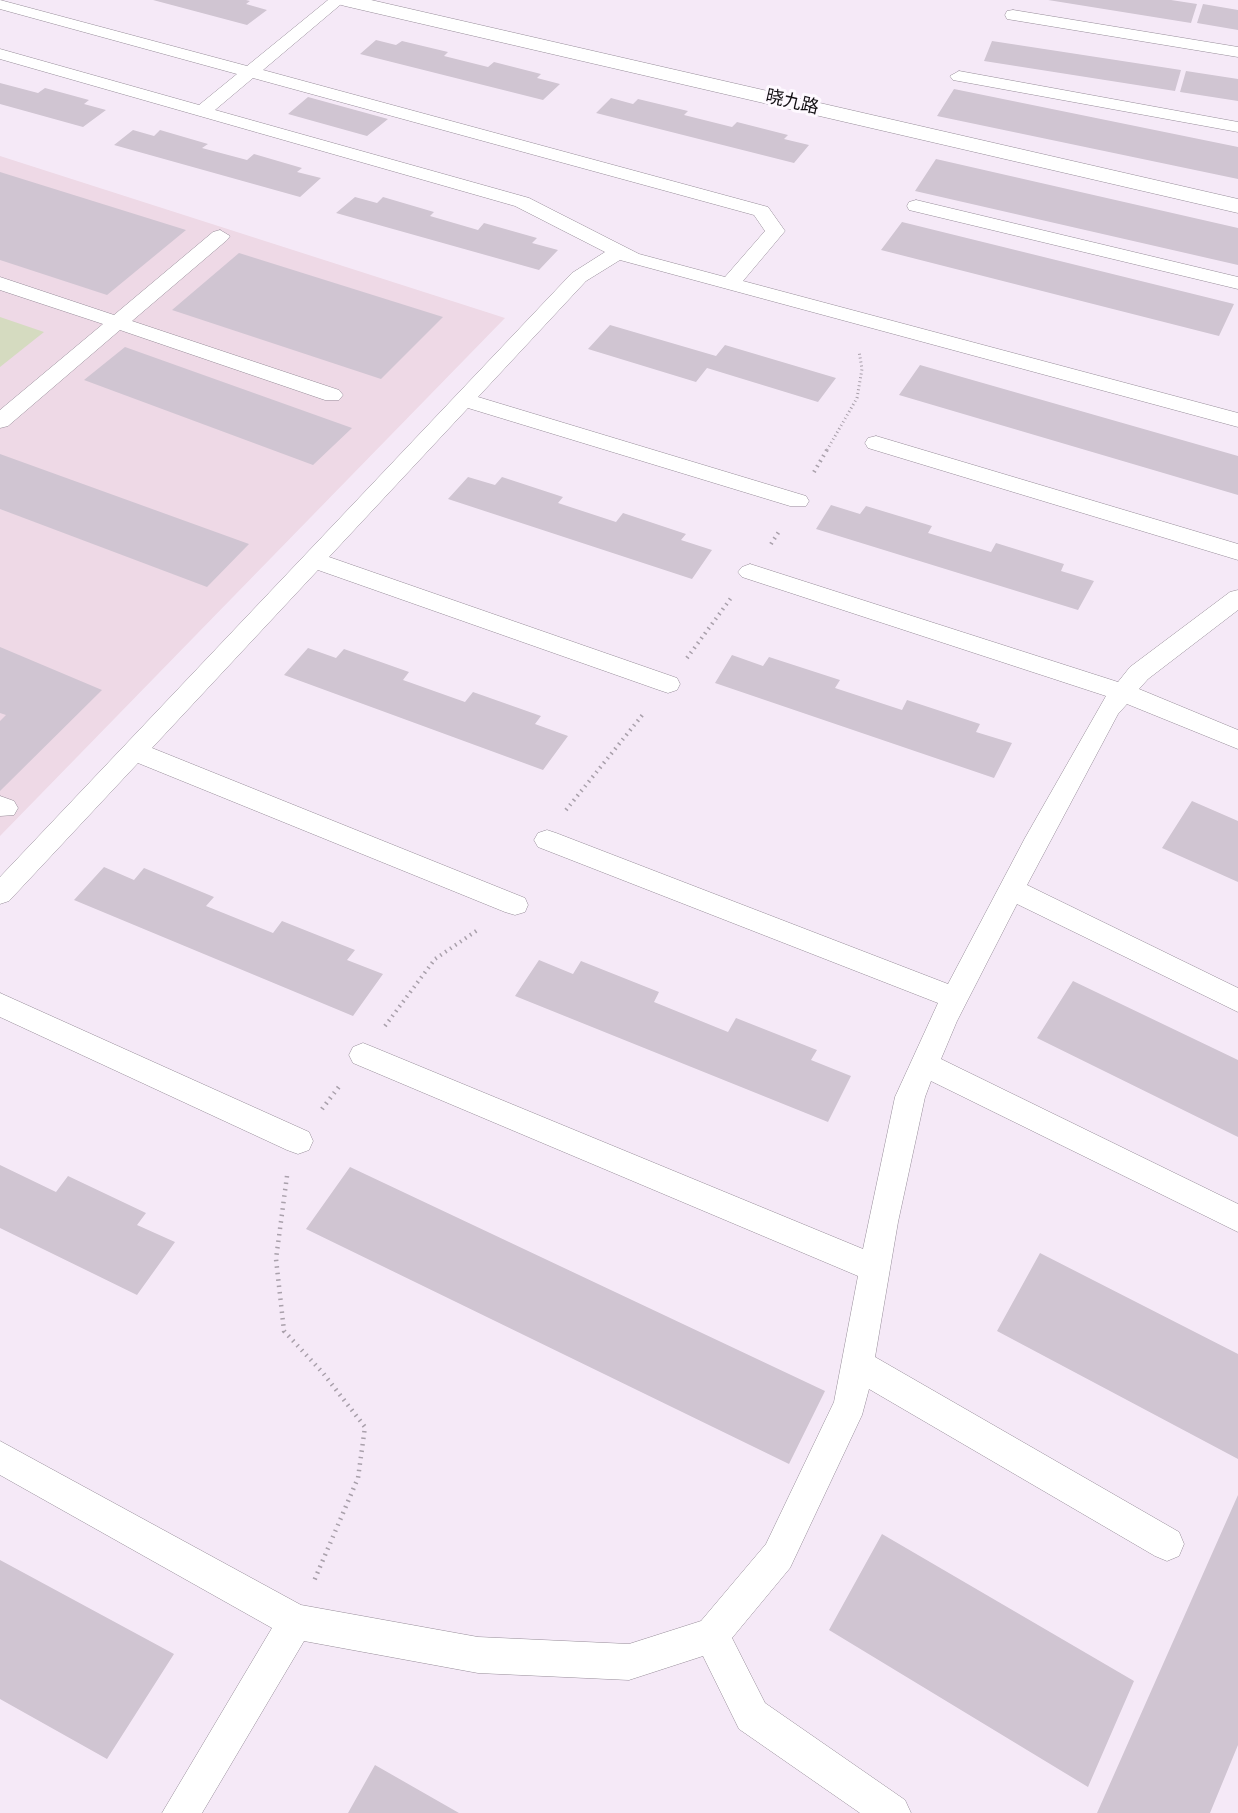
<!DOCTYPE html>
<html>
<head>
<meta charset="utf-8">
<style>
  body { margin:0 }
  canvas { display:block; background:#f5e9f7 }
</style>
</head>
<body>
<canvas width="1238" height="1813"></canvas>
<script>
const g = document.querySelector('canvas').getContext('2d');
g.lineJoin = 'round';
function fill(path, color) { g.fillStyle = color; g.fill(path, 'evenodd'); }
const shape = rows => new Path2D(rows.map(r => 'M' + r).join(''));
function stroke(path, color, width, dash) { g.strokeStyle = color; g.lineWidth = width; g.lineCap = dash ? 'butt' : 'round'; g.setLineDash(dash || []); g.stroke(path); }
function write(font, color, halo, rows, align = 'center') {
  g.font = font + ' "Roboto Condensed","Noto Sans SC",sans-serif'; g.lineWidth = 6; g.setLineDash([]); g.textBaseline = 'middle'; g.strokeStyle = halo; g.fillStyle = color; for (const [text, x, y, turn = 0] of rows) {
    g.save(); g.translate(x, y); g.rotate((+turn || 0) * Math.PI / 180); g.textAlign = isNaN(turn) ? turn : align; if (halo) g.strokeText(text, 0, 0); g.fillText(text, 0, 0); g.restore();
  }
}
const education = shape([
  [0,156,505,318,0,836]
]);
const green = shape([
  [0,317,44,332,0,367]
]);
const building = shape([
  [153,0,246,0,250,1,246,4,267,10,247,25],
  [1048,0,1171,0,1197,4,1191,23],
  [1203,4,1238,10,1238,30,1197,23],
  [376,40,396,45,402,41,448,52,444,56,488,67,494,62,541,74,537,78,560,84,543,100,360,54],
  [992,41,1181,70,1175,91,984,61],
  [1186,71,1238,79,1238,101,1180,92],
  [0,83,38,93,45,88,89,100,84,104,106,110,83,127,0,104],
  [954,89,1238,147,1238,179,937,116],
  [308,97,388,119,367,136,288,114],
  [611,98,633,104,638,99,688,111,684,115,732,127,737,122,788,135,784,139,809,145,794,163,596,113],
  [133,130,154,136,160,130,208,144,202,148,247,160,254,154,302,168,297,172,321,178,300,197,114,145],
  [936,159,1238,228,1238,265,915,191],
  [0,172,186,230,107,295,0,260],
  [355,197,377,203,383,197,434,212,430,216,478,230,484,223,537,238,532,243,558,250,539,270,336,213],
  [902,222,1234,304,1219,336,881,250],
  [239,253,443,317,381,379,172,310],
  [610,325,716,356,725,345,836,378,818,402,707,368,696,382,588,349],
  [125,347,352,428,313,465,84,380],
  [920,365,1238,456,1238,495,899,395],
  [0,454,249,544,207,587,0,509],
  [468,477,495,485,502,477,563,497,558,503,616,522,623,513,686,534,681,540,712,550,692,579,448,499],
  [831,505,860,514,866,506,932,526,928,533,991,552,996,543,1064,564,1061,571,1094,581,1078,610,816,529],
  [0,647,102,690,0,791,0,721,6,715,0,713],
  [308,648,336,658,344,649,409,672,403,680,465,702,473,692,541,716,535,724,568,736,543,770,284,675],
  [732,655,763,666,769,657,840,680,835,688,902,710,907,700,980,724,976,732,1012,743,994,778,715,683],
  [1192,801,1238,821,1238,882,1162,848],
  [104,867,134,880,144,868,214,897,206,906,273,933,282,921,355,950,347,960,383,974,353,1016,74,900],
  [539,960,573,974,581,961,659,992,654,1002,728,1032,736,1018,817,1050,811,1060,851,1076,828,1122,515,996],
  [1073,981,1238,1060,1238,1137,1037,1038],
  [0,1165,56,1192,68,1176,146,1213,137,1225,175,1242,137,1295,0,1228],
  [350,1167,825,1391,789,1464,306,1229],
  [1040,1253,1238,1354,1238,1459,997,1331],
  [1238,1495,1238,1745,1210,1813,1097,1813],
  [882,1534,1134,1681,1088,1787,829,1630],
  [0,1560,174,1654,107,1759,0,1699],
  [375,1765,459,1813,348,1813]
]);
const pathFar2 = shape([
  [827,450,857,398,862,369,859,351]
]);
const pathFar1 = shape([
  [814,472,828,448],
  [771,544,780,530],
  [687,658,731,598],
  [566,810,644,713],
  [385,1026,435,959,479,929]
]);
const path = shape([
  [322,1109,341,1084],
  [287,1176,276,1259,284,1331,323,1373,365,1427,358,1478,314,1581]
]);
const service = shape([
  [0,0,247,66,328,0,346,0,263,70,768,207,785,231,743,281,1238,413,1238,427,620,260,586,281,478,397,806,496,809,501,806,506,790,506,468,408,329,557,677,678,680,684,677,690,668,693,659,690,318,570,152,748,525,898,528,905,525,912,515,915,505,912,138,763,9,901,0,904,0,877,572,273,605,252,515,206,0,59,0,49,199,105,237,74,0,9,0,0],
  [253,78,754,215,765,231,725,277,639,254,529,198,215,110,253,78],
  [1013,10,1238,47,1238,57,1007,19,1005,15,1007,11,1013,10],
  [959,71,1238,122,1238,132,953,80,950,76,959,71],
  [916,200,1238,277,1238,289,909,210,907,206,909,202,916,200],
  [220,230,230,236,227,240,132,321,339,390,343,395,339,400,325,400,120,330,8,426,0,428,0,410,103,324,0,290,0,277,114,315,213,232,220,230],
  [876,436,1238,544,1238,560,868,448,865,443,868,438,876,436],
  [750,564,1118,682,1130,667,1230,592,1238,590,1238,610,1148,679,1139,689,1238,730,1238,749,1127,704,1118,714,1027,885,1238,988,1238,1012,1017,904,957,1021,941,1059,1238,1204,1238,1232,931,1081,925,1097,898,1222,875,1357,1179,1532,1184,1544,1179,1556,1167,1561,1155,1556,869,1389,862,1415,790,1568,732,1638,765,1703,905,1800,911,1813,860,1813,739,1729,703,1656,629,1680,478,1673,304,1641,202,1813,162,1813,272,1628,0,1475,0,1441,301,1605,478,1637,629,1644,701,1621,766,1544,834,1402,858,1276,353,1063,349,1055,353,1047,363,1043,373,1047,863,1249,895,1097,938,1003,538,847,534,840,538,833,547,830,556,833,948,984,1025,838,1106,696,742,577,738,572,742,567,750,564],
  [0,796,14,801,18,808,14,815,0,816,0,796],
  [0,993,309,1132,313,1141,309,1150,298,1154,287,1150,0,1017,0,993]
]);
const tertiary = shape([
  [335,0,371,0,1238,199,1238,213,345,6,338,4,335,0]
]);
const farStreetnames = [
  ["晓九路",792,103,13]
];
fill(education, '#eed9e6');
fill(green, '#d5dbc0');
fill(building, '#d0c5d2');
stroke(service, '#978d99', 1);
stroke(tertiary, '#978d99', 1);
stroke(pathFar2, '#a9a0ab', 3, [1, 3]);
stroke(pathFar1, '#a9a0ab', 4, [1.5, 4.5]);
stroke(path, '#a9a0ab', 4.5, [1.5, 5]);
fill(service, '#fff');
fill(tertiary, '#fff');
write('18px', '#110e12', '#fef9ff', farStreetnames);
</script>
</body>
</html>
